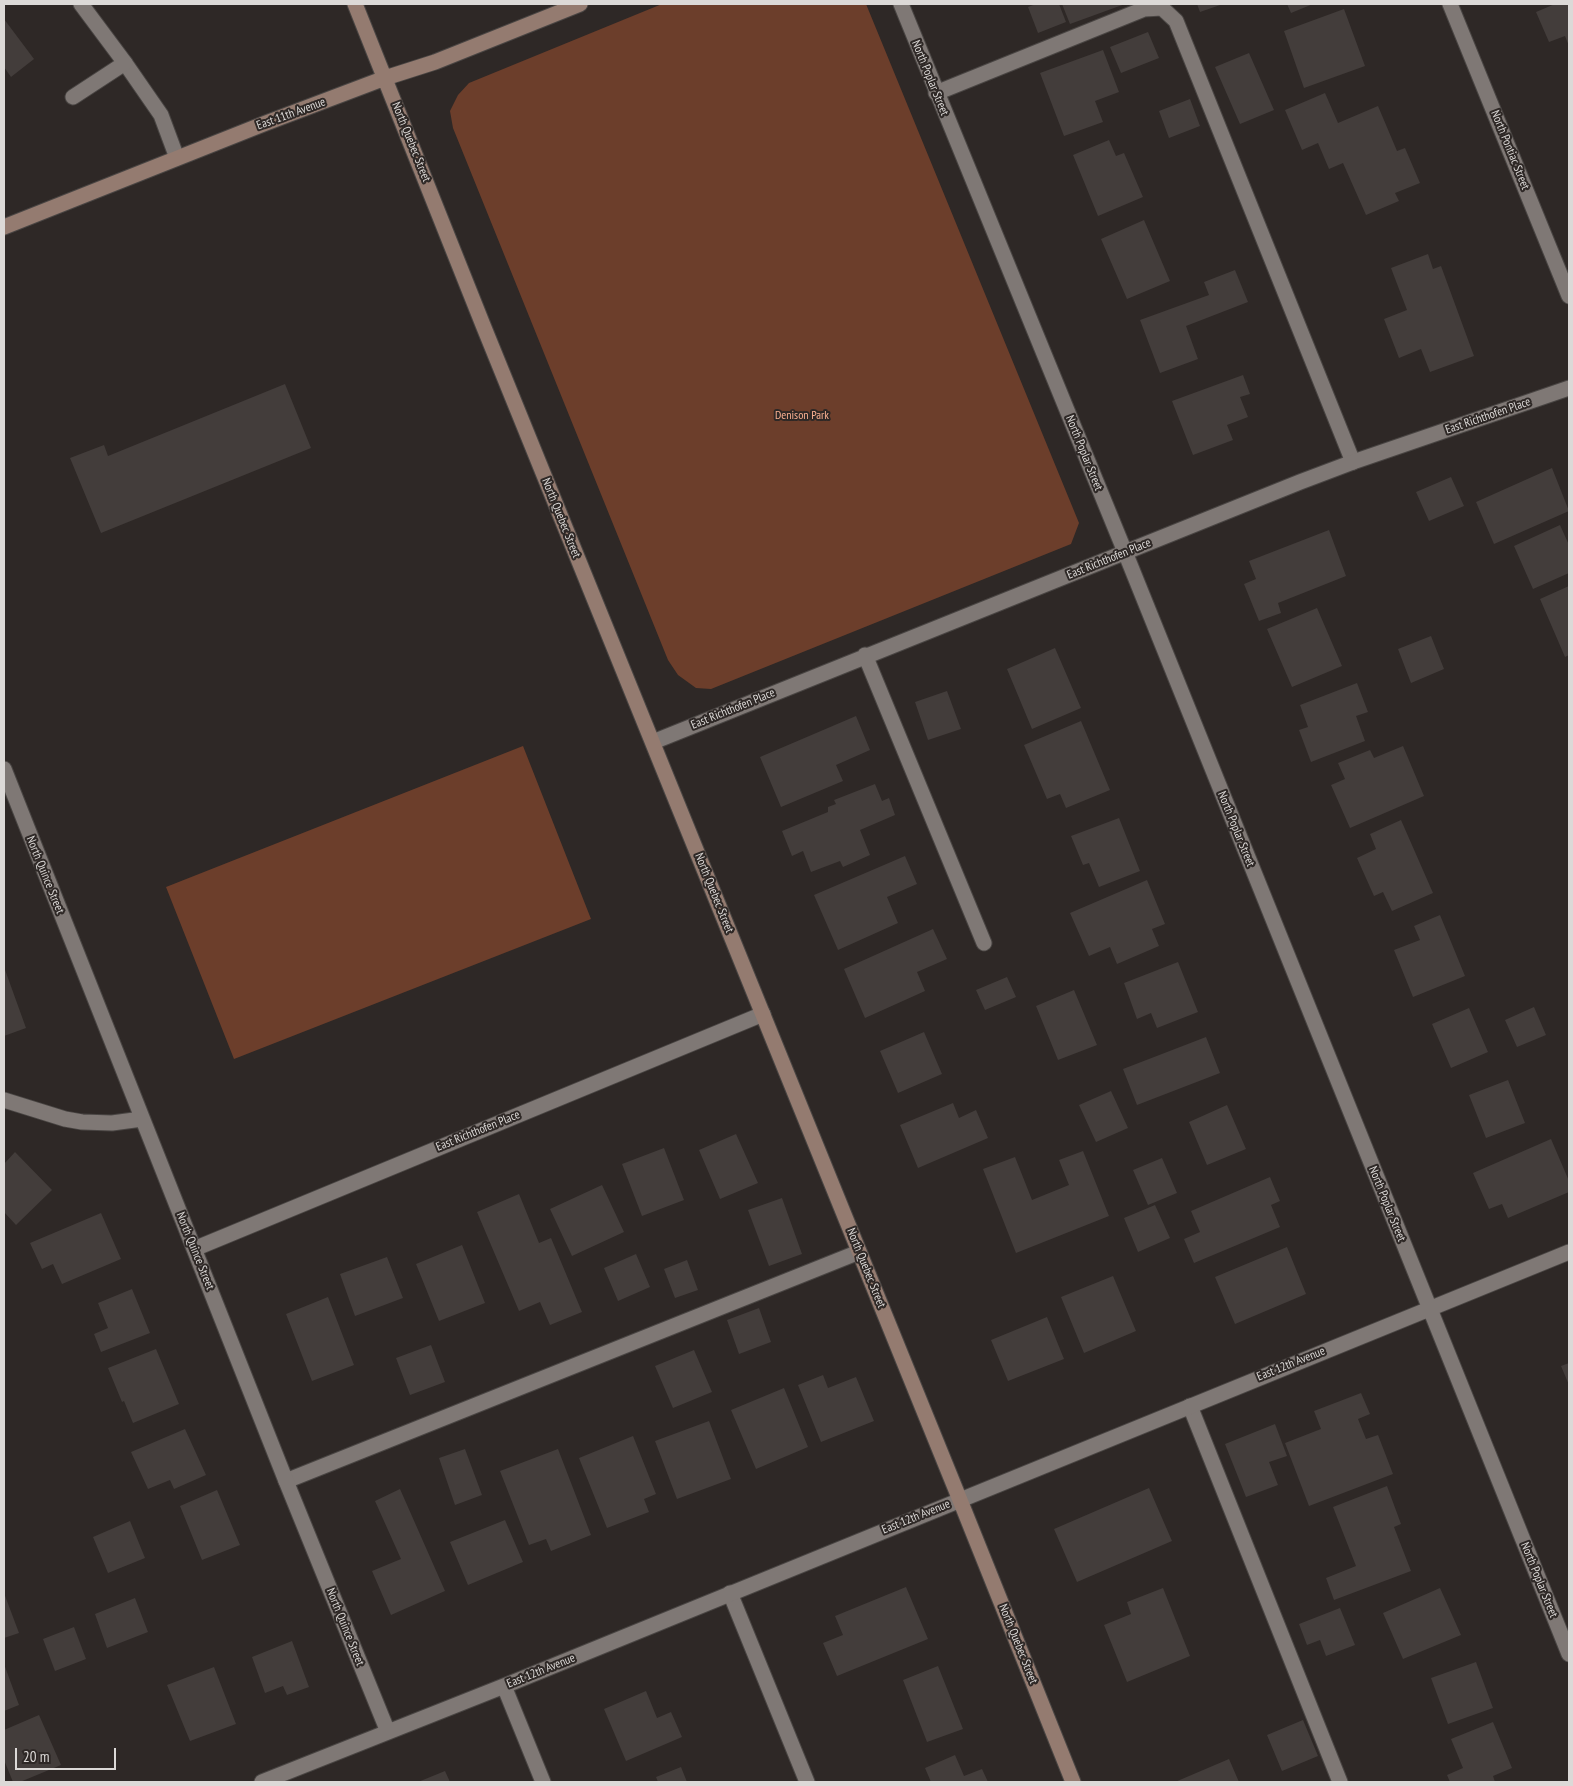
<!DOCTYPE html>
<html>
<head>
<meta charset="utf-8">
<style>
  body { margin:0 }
  #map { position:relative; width:1573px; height:1786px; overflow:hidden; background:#2e2826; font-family:"PT Sans Narrow",sans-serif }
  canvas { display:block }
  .frame { position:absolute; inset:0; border:5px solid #dcd9d7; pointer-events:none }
  .scale { position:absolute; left:15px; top:1748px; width:101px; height:22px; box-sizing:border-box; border:2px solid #dcd9d7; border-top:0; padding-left:6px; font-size:15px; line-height:18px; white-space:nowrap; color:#dcd9d7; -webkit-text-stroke:4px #2e2826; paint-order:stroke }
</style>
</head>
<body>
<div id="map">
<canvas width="1573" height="1786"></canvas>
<div class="frame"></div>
<div class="scale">20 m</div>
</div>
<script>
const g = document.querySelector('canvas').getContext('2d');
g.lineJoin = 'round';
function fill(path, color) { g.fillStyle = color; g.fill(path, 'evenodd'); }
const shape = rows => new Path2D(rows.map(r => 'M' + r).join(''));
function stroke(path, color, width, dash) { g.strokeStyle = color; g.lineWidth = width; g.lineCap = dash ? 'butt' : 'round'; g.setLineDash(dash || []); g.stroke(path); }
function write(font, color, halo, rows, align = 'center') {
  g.font = font + ' "PT Sans Narrow",sans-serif'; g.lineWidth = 4; g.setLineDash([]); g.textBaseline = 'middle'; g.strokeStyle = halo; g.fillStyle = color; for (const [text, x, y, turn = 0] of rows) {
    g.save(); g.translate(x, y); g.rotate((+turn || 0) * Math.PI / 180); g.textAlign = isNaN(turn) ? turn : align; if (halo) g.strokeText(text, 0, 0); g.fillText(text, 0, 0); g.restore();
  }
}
const green = shape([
  [662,4,866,4,1079,523,1071,544,711,689,696,688,678,675,668,660,453,128,450,111,458,95,469,83],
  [523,746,591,919,234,1059,166,887]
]);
const building = shape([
  [1036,4,1059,4,1066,22,1038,33,1028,7],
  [1062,4,1125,4,1070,24],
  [1197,4,1223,4,1200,12],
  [1287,4,1313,4,1291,13],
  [1555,4,1569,4,1569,46,1565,36,1549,42,1536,12],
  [1344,9,1365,66,1304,88,1284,31],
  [4,19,34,59,11,77,4,67],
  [1148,32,1159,58,1121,73,1110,47],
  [1103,50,1119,92,1095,101,1103,122,1064,136,1040,73],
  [1249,53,1274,110,1240,124,1215,67],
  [1325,93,1338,123,1378,106,1397,151,1405,148,1420,183,1395,193,1399,201,1366,215,1343,163,1329,169,1318,143,1302,150,1285,110],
  [1190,99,1200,126,1169,138,1159,111],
  [1109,140,1116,156,1124,153,1143,197,1098,216,1073,155],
  [1144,220,1170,281,1127,299,1101,239],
  [1428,254,1433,269,1441,266,1474,356,1430,372,1421,349,1399,358,1384,319,1407,310,1391,268],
  [1235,270,1248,302,1186,326,1198,359,1160,373,1140,320,1209,295,1204,282],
  [1243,375,1250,394,1240,397,1248,417,1227,425,1233,440,1193,455,1172,401],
  [285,384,311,448,101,533,70,458,104,445,108,456],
  [1552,468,1569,511,1494,544,1476,502],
  [1451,477,1464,506,1429,521,1416,492],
  [1560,525,1569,545,1569,573,1533,589,1514,546],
  [1329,530,1346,576,1278,603,1281,613,1259,621,1244,584,1256,579,1249,561],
  [1569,586,1569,655,1565,657,1540,599],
  [1317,608,1342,666,1292,687,1267,629],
  [1431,636,1444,669,1411,683,1398,649],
  [1055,648,1081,708,1032,729,1007,669],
  [1357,683,1368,712,1356,716,1365,741,1311,762,1299,730,1308,727,1300,705],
  [947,691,961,729,928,740,915,702],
  [856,716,870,750,836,765,843,781,781,807,760,757],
  [1081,721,1110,790,1066,808,1060,794,1047,799,1024,745],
  [1403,746,1424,796,1350,828,1331,785,1345,779,1338,763,1370,750,1374,758],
  [875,784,882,801,889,798,895,815,860,830,870,855,843,867,840,861,811,872,803,851,792,856,782,831,828,812,828,807,836,804,834,800],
  [1119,818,1140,871,1099,887,1089,863,1083,865,1071,836],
  [1401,820,1433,893,1392,911,1383,892,1374,896,1357,858,1376,849,1370,834],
  [905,856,917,884,887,897,898,923,838,950,814,895],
  [1147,880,1165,924,1152,929,1159,946,1117,964,1110,947,1089,956,1070,913],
  [1440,915,1465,976,1413,997,1394,950,1420,940,1414,926],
  [933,929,947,959,917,972,925,991,865,1018,844,969],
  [1178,962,1198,1012,1157,1028,1151,1013,1137,1019,1124,983],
  [4,967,26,1028,4,1036],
  [1007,977,1016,997,985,1010,976,990],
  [1074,990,1097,1045,1058,1060,1036,1006],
  [1534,1007,1546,1035,1517,1047,1505,1020],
  [1469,1008,1488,1052,1451,1068,1432,1024],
  [924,1032,942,1074,898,1093,880,1051],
  [1206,1037,1220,1073,1137,1105,1123,1069],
  [1508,1080,1525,1123,1486,1138,1469,1095],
  [1111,1091,1128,1128,1096,1142,1079,1105],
  [953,1103,959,1118,976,1110,988,1138,918,1168,900,1125],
  [1227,1105,1246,1149,1207,1165,1189,1122],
  [736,1134,758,1183,720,1199,699,1150],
  [1551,1139,1569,1181,1569,1192,1508,1218,1502,1204,1489,1209,1473,1173],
  [664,1148,684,1200,642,1216,622,1164],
  [1083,1151,1109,1216,1016,1253,983,1169,1015,1157,1032,1200,1069,1185,1059,1160],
  [15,1152,52,1190,16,1225,4,1212,4,1164],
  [1162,1158,1177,1193,1148,1205,1133,1170],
  [1270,1177,1280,1201,1271,1205,1280,1227,1194,1263,1184,1239,1200,1232,1191,1211],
  [602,1185,624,1232,572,1256,550,1209],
  [519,1194,539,1243,551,1238,582,1312,550,1325,540,1302,519,1311,477,1212],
  [782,1198,802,1254,769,1266,748,1210],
  [1155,1205,1170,1238,1138,1252,1124,1218],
  [101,1213,121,1259,62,1284,53,1264,42,1269,30,1243],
  [462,1245,485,1303,439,1321,416,1264],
  [1287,1247,1306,1294,1235,1324,1215,1277],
  [636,1254,650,1287,618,1301,604,1268],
  [387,1257,403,1298,355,1316,340,1274],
  [687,1260,698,1290,675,1298,664,1269],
  [1113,1276,1136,1331,1084,1353,1061,1297],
  [132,1289,150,1333,101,1352,94,1334,108,1328,98,1303],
  [328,1297,354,1365,312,1381,286,1314],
  [759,1308,771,1342,739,1354,727,1320],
  [1047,1317,1064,1359,1008,1381,991,1340],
  [431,1345,445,1382,410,1395,396,1358],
  [156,1349,179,1404,133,1423,124,1401,122,1402,108,1368],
  [694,1350,712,1392,673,1408,655,1366],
  [1569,1363,1569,1385,1561,1366],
  [823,1375,828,1388,856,1377,874,1421,821,1442,798,1385],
  [784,1388,808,1447,756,1469,731,1410],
  [1361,1393,1370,1414,1358,1419,1366,1439,1378,1435,1393,1474,1309,1506,1285,1443,1321,1429,1314,1411],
  [709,1421,731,1479,677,1499,655,1441],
  [1275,1424,1287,1456,1269,1462,1278,1485,1246,1497,1225,1444],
  [185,1429,206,1475,174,1489,170,1480,148,1489,131,1452],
  [633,1436,656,1494,644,1499,649,1512,607,1528,579,1458],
  [465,1449,482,1495,455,1505,439,1458],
  [558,1449,591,1535,551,1551,546,1539,529,1545,500,1471],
  [1387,1486,1401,1524,1394,1527,1411,1571,1334,1600,1326,1578,1356,1566,1333,1507],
  [1149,1488,1172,1541,1077,1582,1054,1529],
  [400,1489,445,1591,391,1615,372,1571,401,1559,375,1501],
  [217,1490,240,1545,202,1560,180,1506],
  [505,1520,523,1562,468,1585,450,1542],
  [130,1521,145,1558,108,1573,93,1537],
  [906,1587,928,1639,837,1676,823,1643,843,1635,835,1616],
  [1163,1588,1190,1656,1127,1682,1104,1625,1131,1614,1127,1602],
  [1440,1588,1461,1635,1403,1659,1383,1613],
  [4,1593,19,1633,4,1638],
  [135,1598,148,1632,107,1648,95,1614],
  [1340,1608,1355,1645,1326,1656,1320,1640,1307,1645,1299,1624],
  [74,1627,86,1659,55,1671,43,1639],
  [292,1641,309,1687,287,1695,283,1686,265,1693,252,1657],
  [1476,1662,1493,1708,1448,1724,1431,1678],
  [4,1664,19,1705,4,1711],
  [938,1666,963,1729,927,1742,903,1680],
  [214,1667,236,1724,190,1741,167,1685],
  [646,1691,657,1718,671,1712,682,1737,626,1761,604,1709],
  [39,1715,61,1765,20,1782,13,1782,4,1760,4,1730],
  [1303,1720,1318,1756,1282,1771,1267,1735],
  [1493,1722,1512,1768,1493,1776,1495,1782,1450,1782,1447,1775,1463,1768,1451,1739],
  [955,1755,964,1776,982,1769,988,1782,931,1782,925,1768],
  [1229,1759,1239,1782,1175,1782],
  [681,1767,687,1782,658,1782,656,1777],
  [445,1771,450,1782,418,1782]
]);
const lane = shape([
  [125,63,161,115,177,158],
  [936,93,1144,9,1162,8,1176,21,1353,462],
  [1190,1406,1340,1782],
  [286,1481,859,1252],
  [730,1593,807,1782]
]);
const street = shape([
  [901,4,1125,552,1569,1654],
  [1450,4,1569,296],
  [73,97,125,63,81,4],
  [865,655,984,943],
  [653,742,1300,482,1353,462,1569,388],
  [4,769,286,1481,388,1732],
  [4,1100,65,1119,82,1122,112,1123,142,1119],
  [194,1249,763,1014],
  [504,1686,543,1782],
  [262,1782,504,1686,1569,1252]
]);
const secondary = shape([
  [355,4,483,325,960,1500,1073,1782],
  [4,227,266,123,385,78,435,62,580,4]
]);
const streetNames = [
  ["North Poplar Street",930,78,68],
  ["East 11th Avenue",291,114,-20],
  ["North Quebec Street",411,142,68],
  ["North Pontiac Street",1510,150,68],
  ["East Richthofen Place",1488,416,-19],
  ["North Poplar Street",1084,453,68],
  ["North Quebec Street",561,518,68],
  ["East Richthofen Place",1109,559,-22],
  ["East Richthofen Place",733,709,-22],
  ["North Poplar Street",1236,829,68],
  ["North Quince Street",45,875,68],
  ["North Quebec Street",714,893,68],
  ["East Richthofen Place",478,1131,-22],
  ["North Poplar Street",1387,1204,68],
  ["North Quince Street",195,1251,68],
  ["North Quebec Street",866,1268,68],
  ["East 12th Avenue",1291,1364,-22],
  ["East 12th Avenue",916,1517,-22],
  ["North Poplar Street",1539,1580,68],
  ["North Quince Street",345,1627,68],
  ["North Quebec Street",1018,1644,68],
  ["East 12th Avenue",541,1671,-22]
];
const parkNames = [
  ["Denison Park",802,416]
];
fill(green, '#6c3e2b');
fill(building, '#433d3b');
stroke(lane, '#494543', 17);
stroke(street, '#494543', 17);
stroke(secondary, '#494543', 17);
stroke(lane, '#7f7875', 15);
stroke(street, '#7f7875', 15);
stroke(secondary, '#947b70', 15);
write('12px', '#dcd9d7', '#2e2826', streetNames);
write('12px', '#f9af90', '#2e2826', parkNames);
</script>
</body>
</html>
